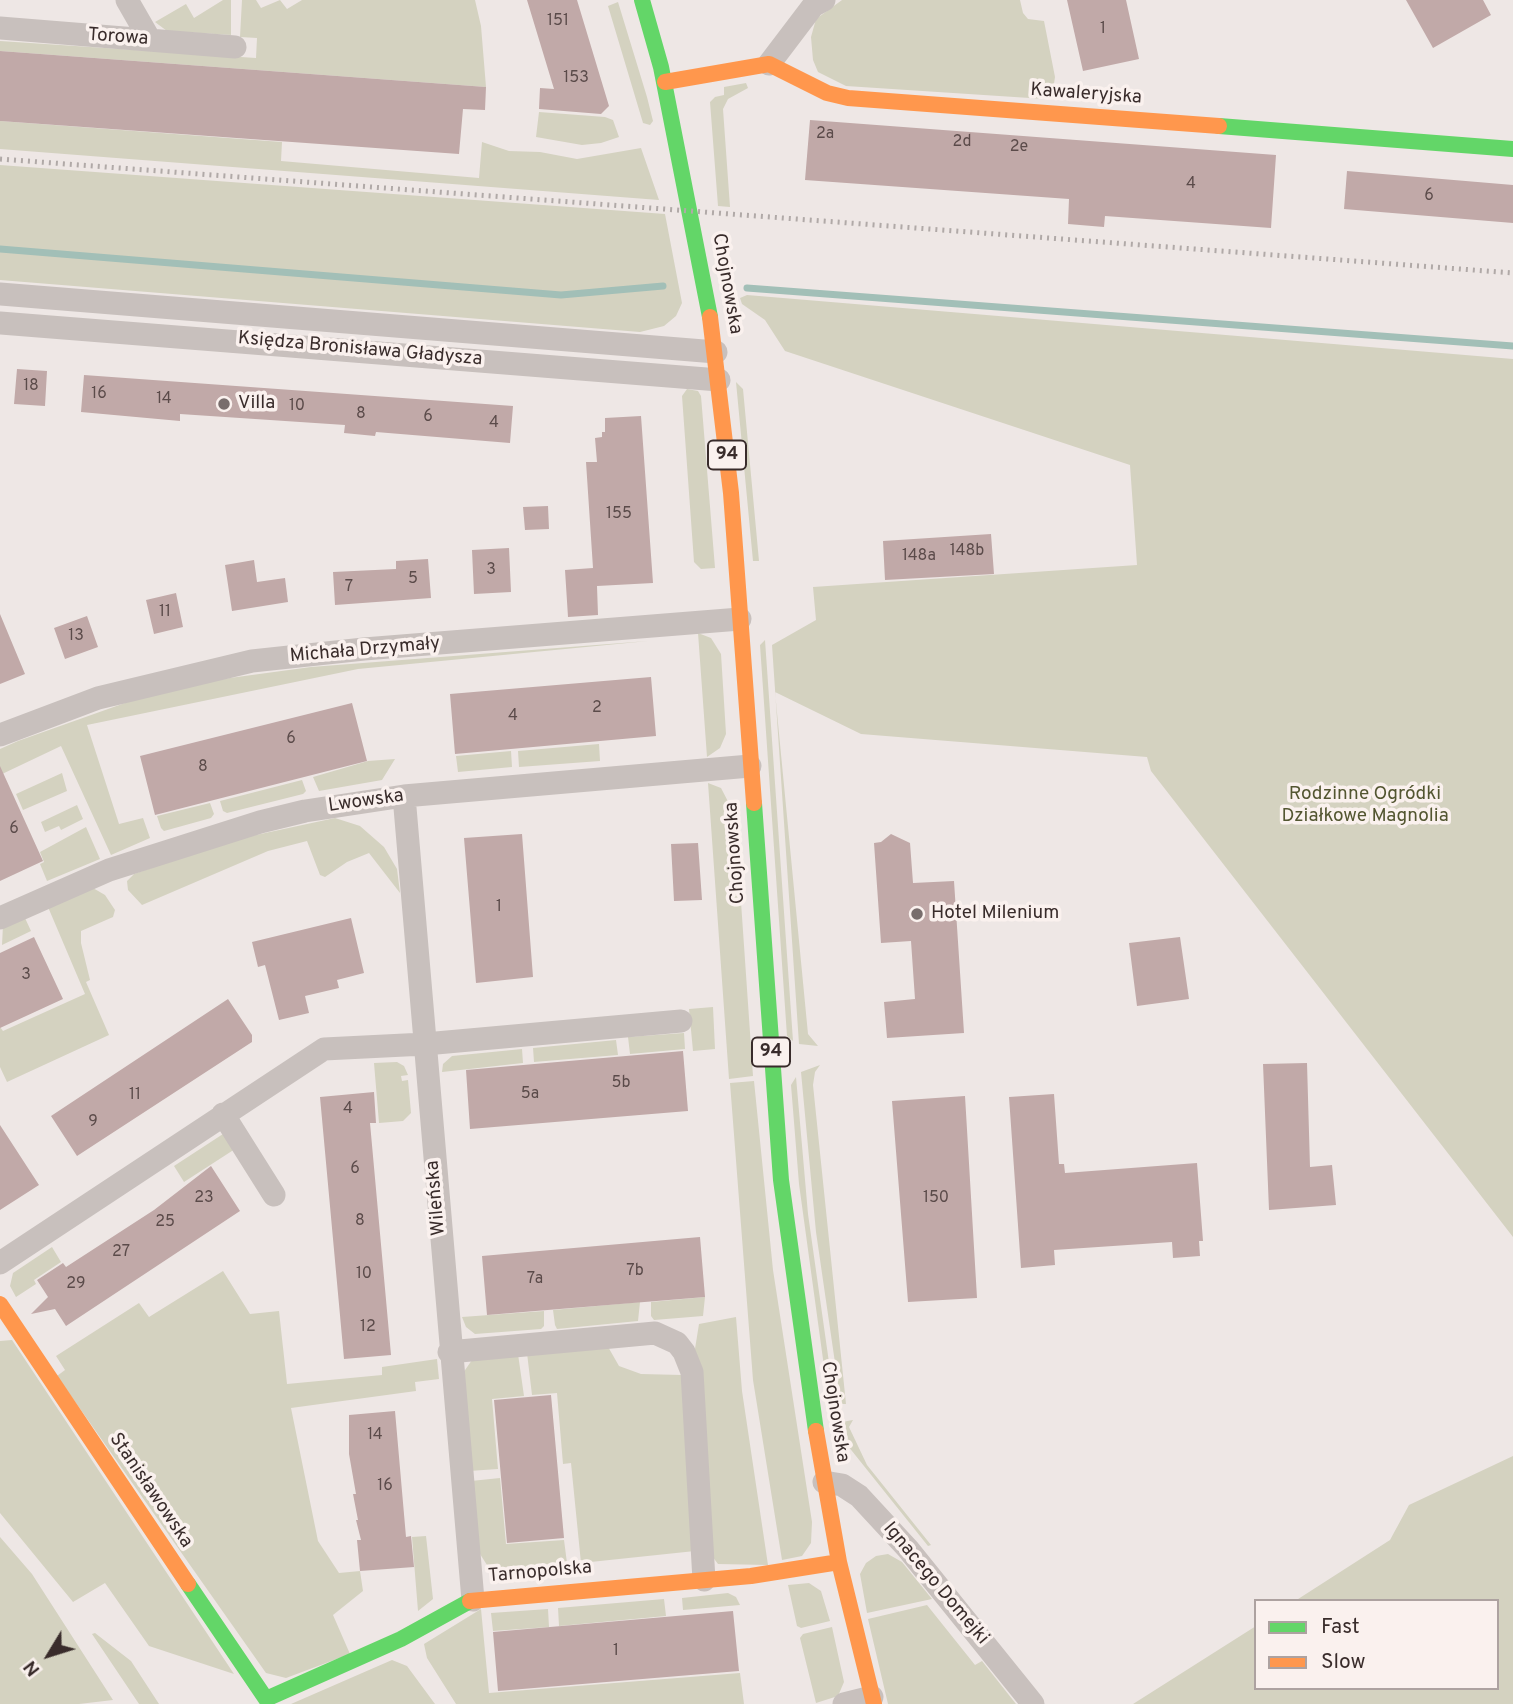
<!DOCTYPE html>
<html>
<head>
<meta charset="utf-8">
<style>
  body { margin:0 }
  #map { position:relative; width:1513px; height:1704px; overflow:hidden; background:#eee7e5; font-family:Overpass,sans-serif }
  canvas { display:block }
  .legend { position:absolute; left:1254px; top:1599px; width:245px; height:91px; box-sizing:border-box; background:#faf1ee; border:2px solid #ada2a0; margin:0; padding:9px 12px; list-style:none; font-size:21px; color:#392c2b }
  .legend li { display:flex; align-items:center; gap:14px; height:35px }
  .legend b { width:35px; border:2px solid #ada2a0 }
  .north { position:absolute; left:14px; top:1620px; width:70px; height:70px; -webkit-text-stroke:5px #faf1ee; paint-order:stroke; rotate:232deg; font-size:19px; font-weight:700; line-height:28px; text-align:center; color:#392c2b }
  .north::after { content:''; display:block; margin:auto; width:24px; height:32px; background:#392c2b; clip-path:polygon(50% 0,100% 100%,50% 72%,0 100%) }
</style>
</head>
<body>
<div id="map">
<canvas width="1513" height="1704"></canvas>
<ul class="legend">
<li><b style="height:9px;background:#63d668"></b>Fast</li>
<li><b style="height:9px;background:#ff974d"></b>Slow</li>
</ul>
<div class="north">N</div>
</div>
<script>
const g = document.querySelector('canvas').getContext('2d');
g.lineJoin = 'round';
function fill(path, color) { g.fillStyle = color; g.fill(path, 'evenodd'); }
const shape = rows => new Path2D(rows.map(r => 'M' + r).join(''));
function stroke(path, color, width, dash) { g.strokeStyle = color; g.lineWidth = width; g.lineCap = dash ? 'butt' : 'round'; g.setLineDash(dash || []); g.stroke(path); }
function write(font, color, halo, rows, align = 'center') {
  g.font = font + ' Overpass,sans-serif'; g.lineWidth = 7; g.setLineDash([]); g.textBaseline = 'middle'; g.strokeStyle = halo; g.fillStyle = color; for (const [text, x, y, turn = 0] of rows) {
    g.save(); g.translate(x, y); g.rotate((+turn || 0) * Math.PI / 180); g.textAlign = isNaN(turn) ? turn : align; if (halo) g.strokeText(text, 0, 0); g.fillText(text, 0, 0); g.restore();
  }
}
const green = shape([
  [223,0,231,0,231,35,167,31,155,22,186,4,194,18],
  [242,0,256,0,261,8,280,0,287,9,302,0,475,0,481,26,486,87,0,51,0,41,256,58,257,38,240,37],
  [842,0,1020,0,1023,13,1028,19,1044,21,1055,77,1053,90,1045,99,846,86,818,72,813,60,811,37,816,19],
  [618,2,647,97,653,121,650,125,643,123,608,6],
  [746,83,748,88,728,99,723,109,730,207,718,206,710,102,715,97,724,95,724,87],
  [539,112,605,117,613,120,619,137,601,143,582,145,536,137],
  [0,121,282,142,281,161,479,178,482,142,509,151,540,152,577,159,641,148,659,200,0,149],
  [0,165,665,214,682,303,676,316,664,326,640,332,0,280],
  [747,295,1513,359,1513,1237,1151,771,1147,757,861,734,775,692,808,1034,818,1046,799,1044,772,645,816,620,813,587,1137,565,1130,465,785,351,765,320,742,304,740,298],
  [736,382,743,389,759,561,753,561],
  [687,389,698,391,701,396,715,568,701,569,694,562,682,396],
  [698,633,711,638,721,654,726,734,720,748,707,757],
  [765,640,793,1041,787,1036,760,645],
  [648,641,358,669,87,725,119,824,143,818,150,838,111,855,61,746,0,775,0,749,18,741,139,698,215,680,311,667],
  [599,744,600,761,519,767,518,751],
  [511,751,512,767,458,772,456,756],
  [395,759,382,780,319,791,313,777,368,761],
  [62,773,67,791,23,810,16,794],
  [302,780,306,791,303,794,227,813,223,811,220,801],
  [708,783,721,788,735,815,753,1076,729,1079],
  [210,803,214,814,211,818,164,831,161,828,157,816],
  [77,805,83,819,61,830,59,826,45,832,41,822],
  [335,818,360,826,384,847,397,869,400,893,369,853,347,862,325,877,320,875,307,841,268,851,142,905,128,890,127,881,134,874,228,841],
  [86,827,100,859,47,881,40,864,44,862,40,852],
  [93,888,105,895,115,910,113,917,81,931,81,943,90,980,86,982,109,1035,7,1082,0,1067,0,1027,3,1031,85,994,48,907,25,918,31,931,2,945,3,925],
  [713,1007,715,1049,693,1051,689,1009],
  [684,1033,685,1049,630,1054,628,1037],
  [616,1040,618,1055,534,1062,533,1048],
  [522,1049,523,1063,442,1072,443,1064,452,1056],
  [397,1062,404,1066,408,1075,401,1076,402,1081,408,1080,411,1113,403,1121,379,1123,374,1063],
  [820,1065,815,1072,813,1085,846,1404,841,1404,816,1232,801,1072],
  [796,1077,808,1214,835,1405,829,1403,799,1184,791,1085],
  [754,1081,773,1270,812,1522,811,1543,802,1556,782,1560,753,1380,730,1083],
  [223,1134,235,1149,184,1182,174,1166],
  [52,1247,61,1262,34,1280,36,1284,16,1297,10,1286,13,1273],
  [223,1271,250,1314,279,1311,287,1384,382,1375,382,1367,437,1359,439,1379,415,1382,416,1391,291,1408,318,1541,339,1573,360,1571,363,1591,333,1615,350,1654,286,1678,266,1673,57,1376,65,1370,56,1356,139,1303,149,1317],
  [705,1297,703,1316,654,1320,651,1316,651,1302],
  [640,1302,638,1321,557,1329,555,1325,553,1310],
  [544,1311,544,1326,541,1329,475,1334,466,1327,462,1317],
  [736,1317,742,1391,768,1565,718,1564,712,1556,694,1355,699,1324],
  [12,1340,234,1674,149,1646,105,1583,73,1602,0,1513,0,1341],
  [607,1345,619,1366,641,1374,682,1375,695,1551,581,1563,571,1463,563,1464,557,1393,532,1395,527,1353],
  [518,1354,524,1396,492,1399,498,1469,469,1471,463,1373,472,1360],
  [853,1420,849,1427,867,1465,931,1545,928,1546,848,1446,842,1422],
  [1513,1456,1513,1704,1133,1704,1256,1626,1256,1688,1497,1688,1497,1601,1295,1601,1390,1540,1409,1505],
  [500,1478,506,1544,564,1540,567,1563,526,1566,527,1580,515,1581,498,1574,487,1565,480,1554,471,1481],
  [426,1536,433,1599,418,1611,412,1537],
  [0,1537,32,1574,113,1700,79,1704,0,1704],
  [888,1554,902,1562,932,1599,867,1613,860,1574,866,1563,876,1556],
  [809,1583,821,1591,830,1621,801,1628,797,1626,788,1585],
  [728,1593,736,1597,740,1605,683,1610,682,1598],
  [664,1599,666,1616,559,1626,558,1608],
  [927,1605,975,1665,982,1661,1016,1704,888,1704,868,1619],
  [481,1609,489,1693,740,1673,744,1704,456,1704,427,1658,424,1644],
  [548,1609,549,1627,493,1631,491,1613],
  [832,1627,844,1682,838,1696,816,1703,800,1638,803,1634],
  [95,1633,131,1661,159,1704,139,1704,92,1634],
  [392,1660,407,1666,435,1704,291,1704]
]);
const stream = shape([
  [0,249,561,295,663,286],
  [747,288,1513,346]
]);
const building = shape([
  [527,0,577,0,609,106,601,114,539,109,540,88,554,89],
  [1067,0,1126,0,1139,59,1083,71],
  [1406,0,1483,0,1491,15,1433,48],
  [0,51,486,87,485,110,463,109,459,154,0,121],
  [810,120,1276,155,1271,228,1105,216,1104,227,1068,224,1069,199,805,180],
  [1347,171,1513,185,1513,223,1344,209],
  [17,369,47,371,45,406,14,404],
  [84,375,513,406,510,443,376,432,375,436,344,433,345,425,180,414,180,421,81,412],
  [641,416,653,583,597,586,598,615,568,617,565,570,593,568,586,462,597,462,595,438,602,437,602,432,605,432,605,418],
  [548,506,549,529,525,530,523,507],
  [991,534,994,574,885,580,883,541],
  [509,548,511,592,474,594,472,550],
  [428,559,431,598,335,605,333,572,396,569,396,561],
  [254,560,257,582,285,578,288,602,232,611,225,565],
  [176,593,183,627,154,634,146,600],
  [0,614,25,674,0,684],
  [87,616,98,647,65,659,54,628],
  [651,677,656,736,455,754,450,694],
  [352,703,367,761,155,815,140,756],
  [0,766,43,861,0,881],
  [522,834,533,977,476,983,464,838],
  [891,834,910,843,913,883,954,881,964,1033,887,1038,884,1002,915,999,911,941,881,943,874,843,881,842],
  [698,843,702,900,674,901,671,844],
  [351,918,364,973,337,980,339,988,305,996,309,1013,279,1020,265,965,258,967,252,942],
  [34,937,63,999,0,1028,0,953],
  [1180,937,1189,999,1137,1006,1129,943],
  [228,999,252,1035,252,1042,77,1156,51,1116],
  [683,1051,688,1111,470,1129,466,1070],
  [1307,1063,1310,1167,1332,1165,1336,1205,1269,1210,1263,1064],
  [374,1092,376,1123,370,1123,391,1355,344,1359,320,1097],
  [1054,1094,1059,1164,1064,1164,1065,1173,1197,1163,1203,1241,1199,1241,1200,1256,1173,1258,1172,1242,1054,1250,1055,1265,1021,1268,1009,1097],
  [965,1096,977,1298,908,1302,892,1101],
  [0,1125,39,1185,0,1210],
  [211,1166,240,1211,66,1326,55,1309,31,1314,48,1297,37,1280,63,1263,66,1267,154,1210],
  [700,1237,705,1297,487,1315,482,1256],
  [551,1395,564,1538,507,1543,494,1400],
  [395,1411,406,1537,411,1536,414,1567,360,1571,357,1540,361,1540,356,1520,358,1520,353,1494,356,1494,349,1454,349,1415],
  [733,1611,739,1671,498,1691,493,1632]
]);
const street = shape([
  [127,0,150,40],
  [0,28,235,47],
  [769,64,813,6,824,0],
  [0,294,716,352],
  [0,323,719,380],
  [0,735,98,698,252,661,364,649,740,619],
  [404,796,473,1600],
  [0,918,109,870,260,822,305,811,404,796,750,766],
  [223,1114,274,1195],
  [0,1263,324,1049,425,1044,681,1021],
  [449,1352,655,1333,677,1343,684,1352,692,1372,704,1580],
  [824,1482,842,1485,859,1496,908,1549,1033,1704],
  [844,1704,872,1697]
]);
const fast = shape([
  [642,0,661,67,710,317],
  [1219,126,1513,149],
  [754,803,781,1180,816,1431],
  [188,1584,266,1699,401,1639,470,1601]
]);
const slow = shape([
  [665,82,769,64,827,93,848,98,1219,126],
  [710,317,731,493,754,803],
  [0,1304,188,1584],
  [816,1431,839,1562,874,1704],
  [470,1601,751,1576,839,1562]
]);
const rail = shape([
  [0,159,1513,273]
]);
const markers = [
  [224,404,7,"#786d6c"],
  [917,914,7,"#786d6c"]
];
const numberNames = [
  ["151",558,22],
  ["1",1103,30],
  ["153",576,79],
  ["2a",825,135],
  ["2d",962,143],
  ["2e",1019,148],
  ["4",1191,185],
  ["6",1429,197],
  ["18",31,387],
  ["16",99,395],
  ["14",164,400],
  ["10",297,407],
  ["8",361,415],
  ["6",428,418],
  ["4",494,424],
  ["155",619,515],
  ["148b",967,552],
  ["148a",919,557],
  ["3",491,571],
  ["5",413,580],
  ["7",349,588],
  ["11",165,613],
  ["13",76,637],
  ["2",597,709],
  ["4",513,717],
  ["6",291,740],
  ["8",203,768],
  ["6",14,830],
  ["1",499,908],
  ["3",26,976],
  ["5b",621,1084],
  ["5a",530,1095],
  ["11",135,1096],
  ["4",348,1110],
  ["9",93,1123],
  ["6",355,1170],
  ["23",204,1199],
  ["150",936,1199],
  ["8",360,1222],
  ["25",165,1223],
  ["27",121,1253],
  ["7b",635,1272],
  ["10",364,1275],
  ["7a",535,1280],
  ["29",76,1285],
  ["12",368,1328],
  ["14",375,1436],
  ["16",385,1487],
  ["1",616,1652]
];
const shields = [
  [727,455,38],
  [771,1052,38]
];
const shieldNames = [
  ["94",727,455],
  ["94",771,1052]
];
const streetNames = [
  ["Torowa",118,38,4],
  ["Kawaleryjska",1086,95,4],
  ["Chojnowska",726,284,80],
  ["Księdza Bronisława Gładysza",360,350,5],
  ["Michała Drzymały",365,651,-5],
  ["Lwowska",366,802,-8],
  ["Chojnowska",736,853,-94],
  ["Wileńska",437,1198,-95],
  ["Chojnowska",834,1412,81],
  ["Stanisławowska",150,1491,56],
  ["Tarnopolska",540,1573,-5],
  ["Ignacego Domejki",935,1584,50]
];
const poiNames = [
  ["Villa",238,404],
  ["Hotel Milenium",931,914]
];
const parkNames = [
  ["Rodzinne Ogródki",1365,795],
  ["Działkowe Magnolia",1365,817]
];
fill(green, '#d4d2c0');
stroke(stream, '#a2bfb7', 7);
fill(building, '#c1a9a8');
stroke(street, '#c8c0bd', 23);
stroke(fast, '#63d668', 16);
stroke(slow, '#ff974d', 16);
stroke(rail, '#b0a9a7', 5, [2, 5]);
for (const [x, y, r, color] of markers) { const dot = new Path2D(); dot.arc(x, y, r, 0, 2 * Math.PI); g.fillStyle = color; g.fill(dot); stroke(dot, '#faf1ee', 2.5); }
write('16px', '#5b4b4a', null, numberNames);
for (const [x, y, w] of shields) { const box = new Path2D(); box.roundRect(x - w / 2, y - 14.5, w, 29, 5); g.fillStyle = '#faf1ee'; g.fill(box); stroke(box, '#392c2b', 2); }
write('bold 18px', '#392c2b', null, shieldNames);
write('19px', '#392c2b', '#faf1ee', streetNames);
write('19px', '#392c2b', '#faf1ee', poiNames, 'left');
write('19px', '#535631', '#faf1ee', parkNames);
</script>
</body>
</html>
